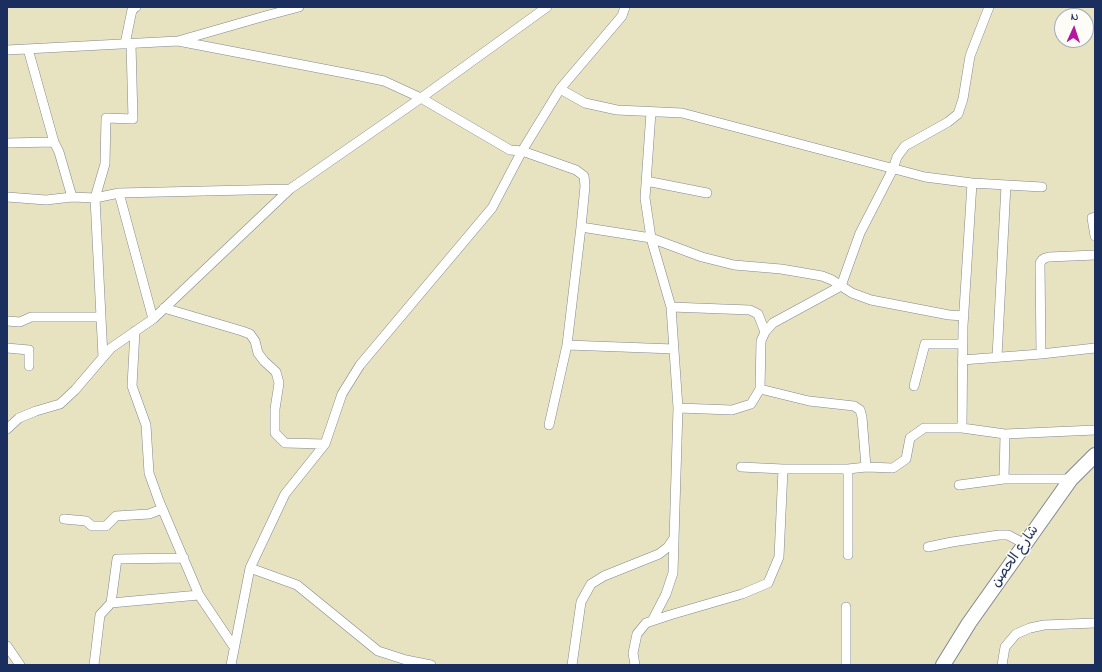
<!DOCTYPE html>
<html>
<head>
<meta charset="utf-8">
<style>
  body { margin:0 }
  #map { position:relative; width:1102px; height:672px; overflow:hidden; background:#e7e2c0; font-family:"Indie Flower",sans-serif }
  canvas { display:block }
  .frame { position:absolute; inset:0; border:8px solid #1b2f5e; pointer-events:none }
  .north { position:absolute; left:1054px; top:8px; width:40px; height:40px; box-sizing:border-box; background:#fdfcf7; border:1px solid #a3aaba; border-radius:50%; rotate:3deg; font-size:11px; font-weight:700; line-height:16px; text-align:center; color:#1b2f5e }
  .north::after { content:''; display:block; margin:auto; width:14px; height:18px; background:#b5179e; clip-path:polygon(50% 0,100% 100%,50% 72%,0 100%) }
</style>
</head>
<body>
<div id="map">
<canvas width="1102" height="672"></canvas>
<div class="frame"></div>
<div class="north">N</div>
</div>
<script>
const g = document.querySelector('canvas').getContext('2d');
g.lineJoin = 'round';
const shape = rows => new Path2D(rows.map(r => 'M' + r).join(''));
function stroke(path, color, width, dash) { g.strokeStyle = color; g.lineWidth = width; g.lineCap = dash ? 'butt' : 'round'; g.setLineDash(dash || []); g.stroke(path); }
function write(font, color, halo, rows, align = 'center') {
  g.font = font + ' "Indie Flower","Playpen Sans Arabic",sans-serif'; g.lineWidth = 3; g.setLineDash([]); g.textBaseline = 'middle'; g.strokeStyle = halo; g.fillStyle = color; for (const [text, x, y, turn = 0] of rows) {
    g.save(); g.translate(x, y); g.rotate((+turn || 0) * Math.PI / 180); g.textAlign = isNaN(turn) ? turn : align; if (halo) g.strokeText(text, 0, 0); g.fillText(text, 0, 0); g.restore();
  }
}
const minor = shape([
  [178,41,360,76,384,81,421,98,510,150,522,151,576,170,584,176,585,186,581,227,567,345,549,425],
  [125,44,132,10,136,7],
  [7,50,178,41,265,16,299,7],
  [560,89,585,103,617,110,682,113,925,177,972,183,1042,187],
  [651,112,645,198,651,238,671,307,678,408,673,573,666,594,652,621],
  [54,142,59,152,72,197],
  [7,143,54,142,28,49],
  [646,181,707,193],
  [119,193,153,319],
  [7,197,46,200,72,197,95,198,119,193,290,189],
  [1095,217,1092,218,1095,236],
  [581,227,651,238,702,257,734,265,781,269,822,276,832,280,852,293,871,300,949,315,964,316],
  [671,307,750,310,758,314,765,332],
  [164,308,242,331,250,334,255,341,258,353,264,361,276,372,279,383,275,409,275,433,285,443,325,444],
  [7,321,20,322,31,317,101,317],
  [135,331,132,386,146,425,149,473,159,501,199,595,234,647],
  [567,345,674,349],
  [7,348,29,350,29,366],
  [1041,354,1040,263,1042,260,1045,258,1049,257,1095,255],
  [103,357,95,198,105,164,106,118,133,119,131,44],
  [997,357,1006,185],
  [962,360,1041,354,1095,348],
  [914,386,925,344,962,344],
  [760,389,809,401,854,406,860,410,862,417,866,467],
  [678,408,732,410,751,404,760,389,761,341,765,332,773,323,841,286,860,233,893,169,897,157,905,146,948,122,958,114,963,99,970,56,989,7],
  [962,428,963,326,972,183],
  [7,429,19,418,36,411,60,404,75,390,111,348,153,319,290,189,421,98,547,7],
  [741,467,783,469,848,469,866,467,893,468,906,459,910,438,924,428,962,428,1005,434,1095,430],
  [1004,479,1005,434],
  [959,485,1004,479,1071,479],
  [64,519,86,521,92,526,106,526,116,516,149,514,162,509],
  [928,547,952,542,999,535,1008,535,1025,544],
  [848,555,848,469],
  [250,568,297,585,378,651,406,660,431,665],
  [111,603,117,559,184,558],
  [7,646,20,665],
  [94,665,100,615,111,603,199,595],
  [231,665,250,568,285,494,325,444,342,394,360,365,492,208,522,151,560,89,622,16,625,7],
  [572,665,581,602,591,584,604,576,659,554,668,547,674,538],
  [635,665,633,653,637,634,646,623,670,615,742,594,768,583,779,557,783,469],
  [846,665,846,607],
  [1002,665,1005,647,1016,634,1030,628,1044,625,1095,623]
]);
const primary = shape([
  [943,665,969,623,1071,479,1095,455]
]);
const streetNames = [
  ["شارع الحصن",1016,557,-55]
];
stroke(minor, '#81888f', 10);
stroke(primary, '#81888f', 16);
stroke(minor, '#fff', 9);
stroke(primary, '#fff', 14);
write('14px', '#1b2f5e', '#fdfcf7', streetNames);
</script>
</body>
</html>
